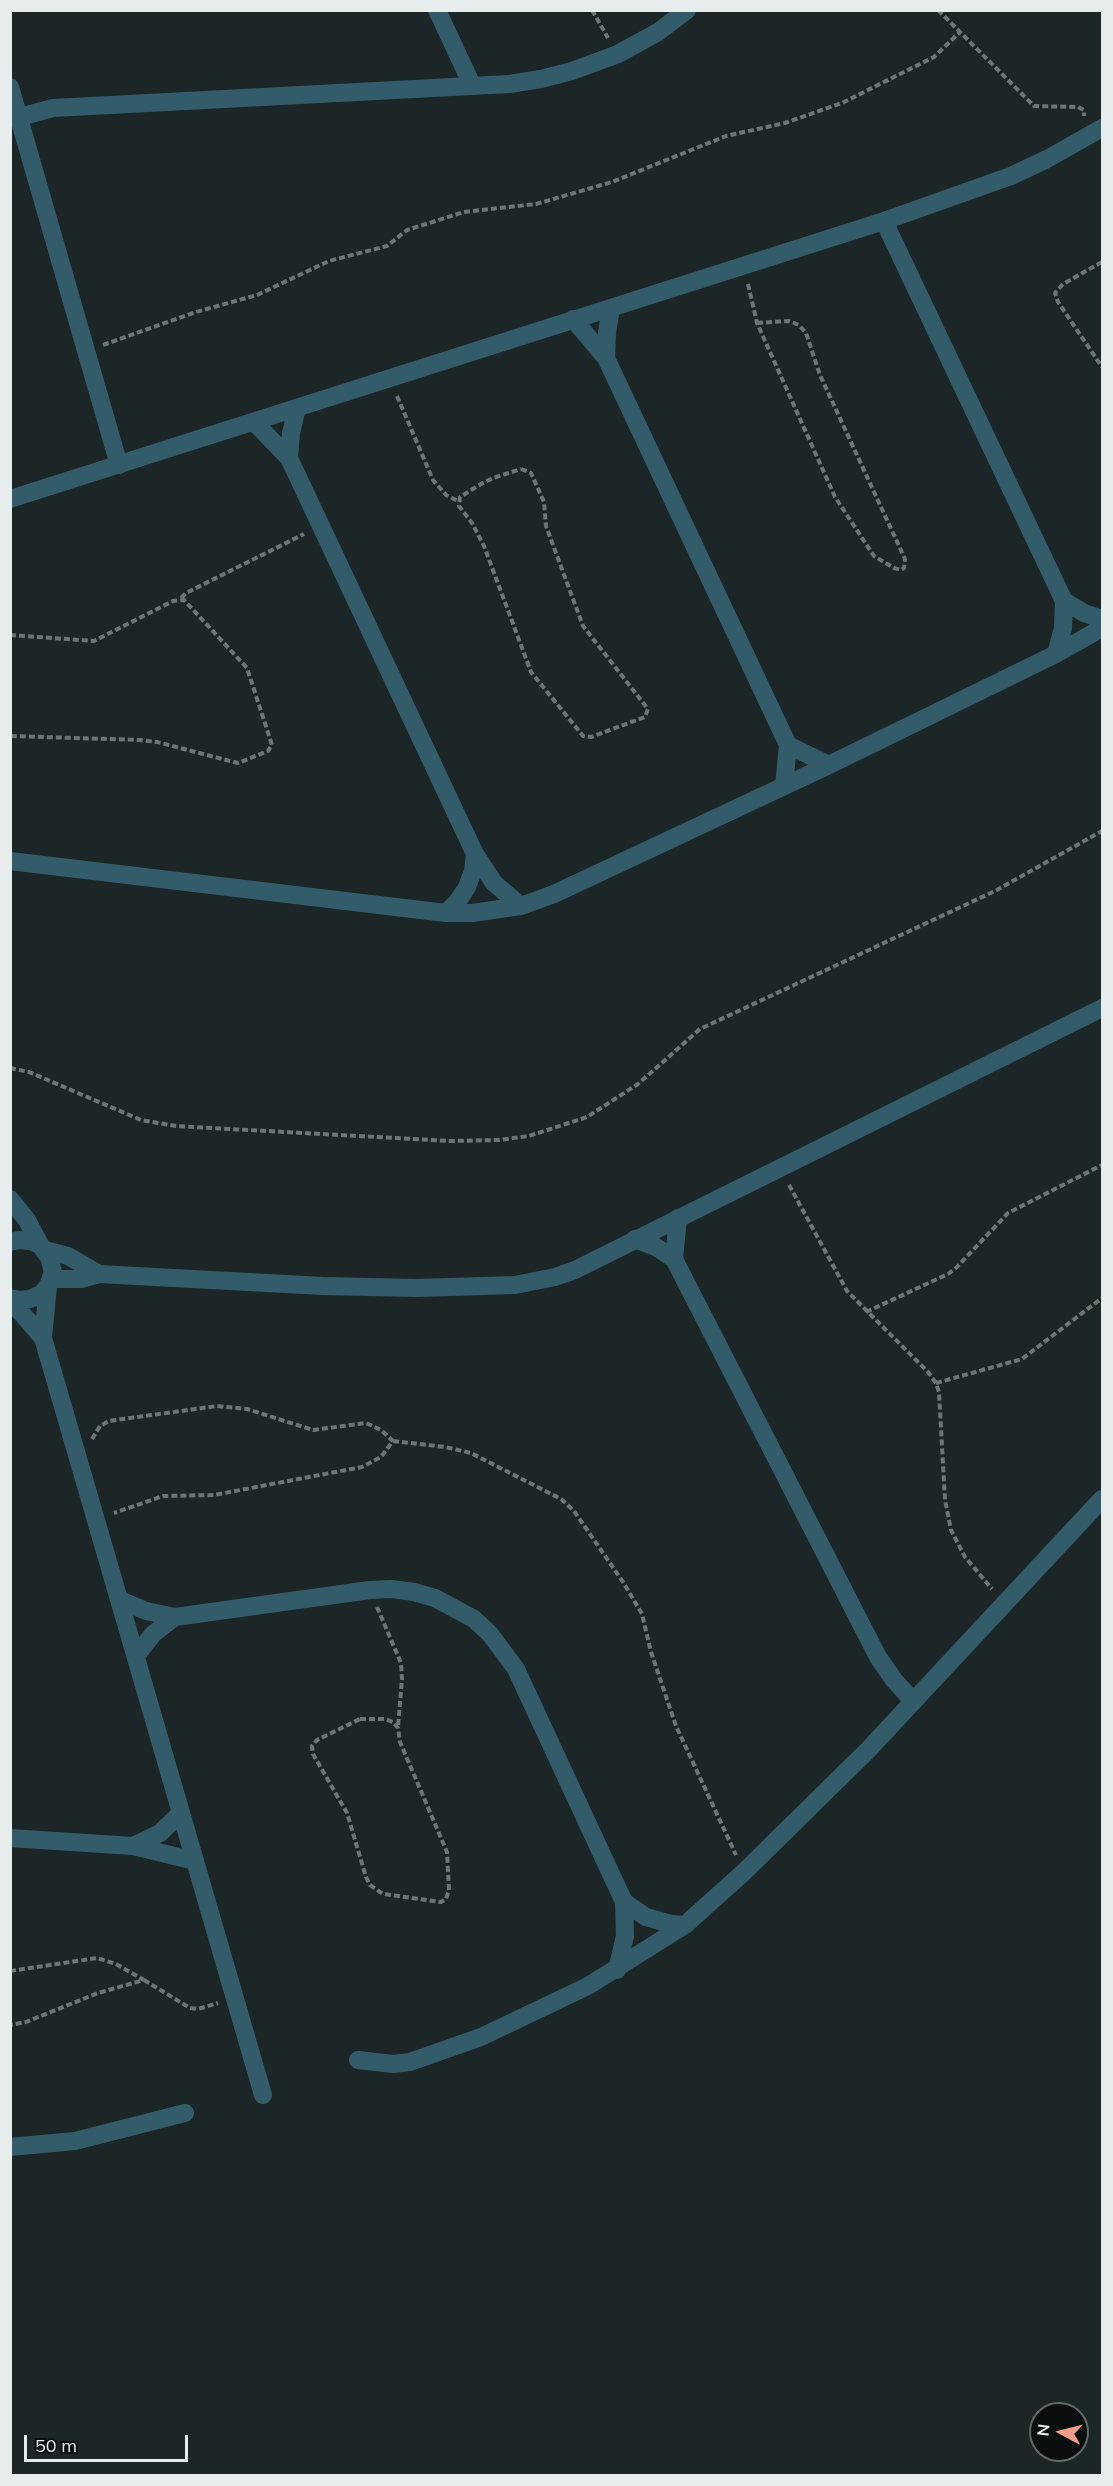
<!DOCTYPE html>
<html>
<head>
<meta charset="utf-8">
<style>
  body { margin:0 }
  #map { position:relative; width:1113px; height:2486px; overflow:hidden; background:#1d2626; font-family:Mulish,sans-serif }
  canvas { display:block }
  .frame { position:absolute; inset:0; border:12px solid #e7eded; pointer-events:none }
  .north { position:absolute; left:1029px; top:2402px; width:60px; height:60px; box-sizing:border-box; background:#0a0e0e; border:2px solid #626767; border-radius:50%; rotate:277deg; font-size:16px; font-weight:700; line-height:24px; text-align:center; color:#e7eded }
  .north::after { content:''; display:block; margin:auto; width:21px; height:27px; background:#f49e87; clip-path:polygon(50% 0,100% 100%,50% 72%,0 100%) }
  .scale { position:absolute; left:24px; top:2435px; width:164px; height:27px; box-sizing:border-box; border:3px solid #e7eded; border-top:0; padding-left:8px; font-size:18px; line-height:21px; white-space:nowrap; color:#e7eded; -webkit-text-stroke:4px #0a0e0e; paint-order:stroke }
</style>
</head>
<body>
<div id="map">
<canvas width="1113" height="2486"></canvas>
<div class="frame"></div>
<div class="north">N</div>
<div class="scale">50 m</div>
</div>
<script>
const g = document.querySelector('canvas').getContext('2d');
g.lineJoin = 'round';
const shape = rows => new Path2D(rows.map(r => 'M' + r).join(''));
function stroke(path, color, width, dash) { g.strokeStyle = color; g.lineWidth = width; g.lineCap = dash ? 'butt' : 'round'; g.setLineDash(dash || []); g.stroke(path); }
const path = shape([
  [592,10,608,38],
  [938,10,1034,106,1078,107,1084,110,1084,116],
  [1102,262,1063,284,1055,293,1058,302,1102,367],
  [748,284,757,323,835,497,874,556,894,568,901,570,904,568,905,559,820,375,806,333,799,325,789,321,757,323],
  [103,345,196,312,257,295,329,261,387,246,407,230,464,212,536,204,612,182,726,136,785,123,842,103,934,57,960,32],
  [397,396,433,480,446,495,458,501],
  [521,469,531,473,544,502,546,526,583,626,648,709,645,717,591,737,583,736,531,672,484,546,472,523,459,506,460,497,481,484,493,478,521,469],
  [181,598,186,593,304,534],
  [10,635,94,641,173,601,184,600,247,668,272,745,268,751,238,763,157,742,140,740,10,736],
  [10,1068,29,1072,141,1120,176,1126,449,1141,499,1140,529,1136,587,1117,638,1084,700,1029,995,891,1102,831],
  [789,1185,847,1291,928,1372,936,1383,939,1392,945,1500,951,1530,965,1557,992,1589],
  [866,1312,948,1274,956,1268,1008,1213,1102,1165],
  [936,1383,1022,1359,1102,1298],
  [92,1439,100,1426,109,1421,217,1406,247,1409,313,1430,366,1423,381,1430,393,1441,381,1457,362,1467,214,1495,163,1496,114,1513],
  [393,1441,445,1447,471,1453,561,1499,574,1511,623,1582,642,1614,651,1652,676,1726,736,1855],
  [377,1607,401,1663,402,1679,398,1727],
  [360,1719,385,1719,393,1722,398,1728,400,1742,447,1852,449,1890,446,1899,441,1902,383,1894,370,1885,366,1877,347,1813,313,1754,312,1746,317,1740,360,1719],
  [10,1971,97,1958,116,1964,144,1980,98,1993,26,2022,10,2025],
  [144,1980,190,2008,198,2009,218,2003]
]);
const minor = shape([
  [437,10,472,85],
  [10,87,119,465],
  [20,117,53,108,509,84,541,79,572,71,618,54,658,32,687,10],
  [884,221,1064,601,1063,628,1056,654],
  [611,308,607,333,606,358,788,745,829,765],
  [573,319,606,358],
  [254,422,289,458,475,854,494,883,521,906],
  [289,458,291,433,297,408],
  [10,499,884,221,1011,176,1047,159,1102,128],
  [1064,601,1084,613,1102,619],
  [784,786,788,745],
  [10,861,446,913,472,913,521,906,554,894,829,765,1056,654,1102,628],
  [446,913,458,901,467,887,473,871,475,854],
  [10,1199,27,1220,40,1245],
  [678,1218,674,1259,878,1657,894,1680,913,1701],
  [635,1239,656,1247,674,1259],
  [10,1242,19,1240,30,1241,40,1245,49,1257,53,1272,48,1286,41,1294,30,1299,19,1300,10,1298],
  [45,1250,68,1256,99,1274],
  [51,1279,81,1279,99,1274,323,1286,417,1288,515,1285,555,1277,575,1270,1102,1008],
  [48,1286,43,1338,263,2095],
  [10,1300,43,1338],
  [120,1600,146,1611,175,1617,370,1590,392,1589,414,1592,435,1598,474,1619,490,1634,516,1669,624,1902,625,1936,617,1970],
  [136,1656,153,1634,175,1617],
  [10,1838,133,1846,195,1861],
  [133,1846,160,1833,181,1813],
  [624,1902,646,1917,671,1924,685,1925],
  [358,2060,393,2064,410,2062,481,2037,588,1986,685,1925,744,1872,868,1750,1102,1499],
  [10,2147,75,2141,185,2113]
]);
stroke(path, '#6e7575', 4, [6, 3]);
stroke(minor, '#335c6b', 18);
</script>
</body>
</html>
